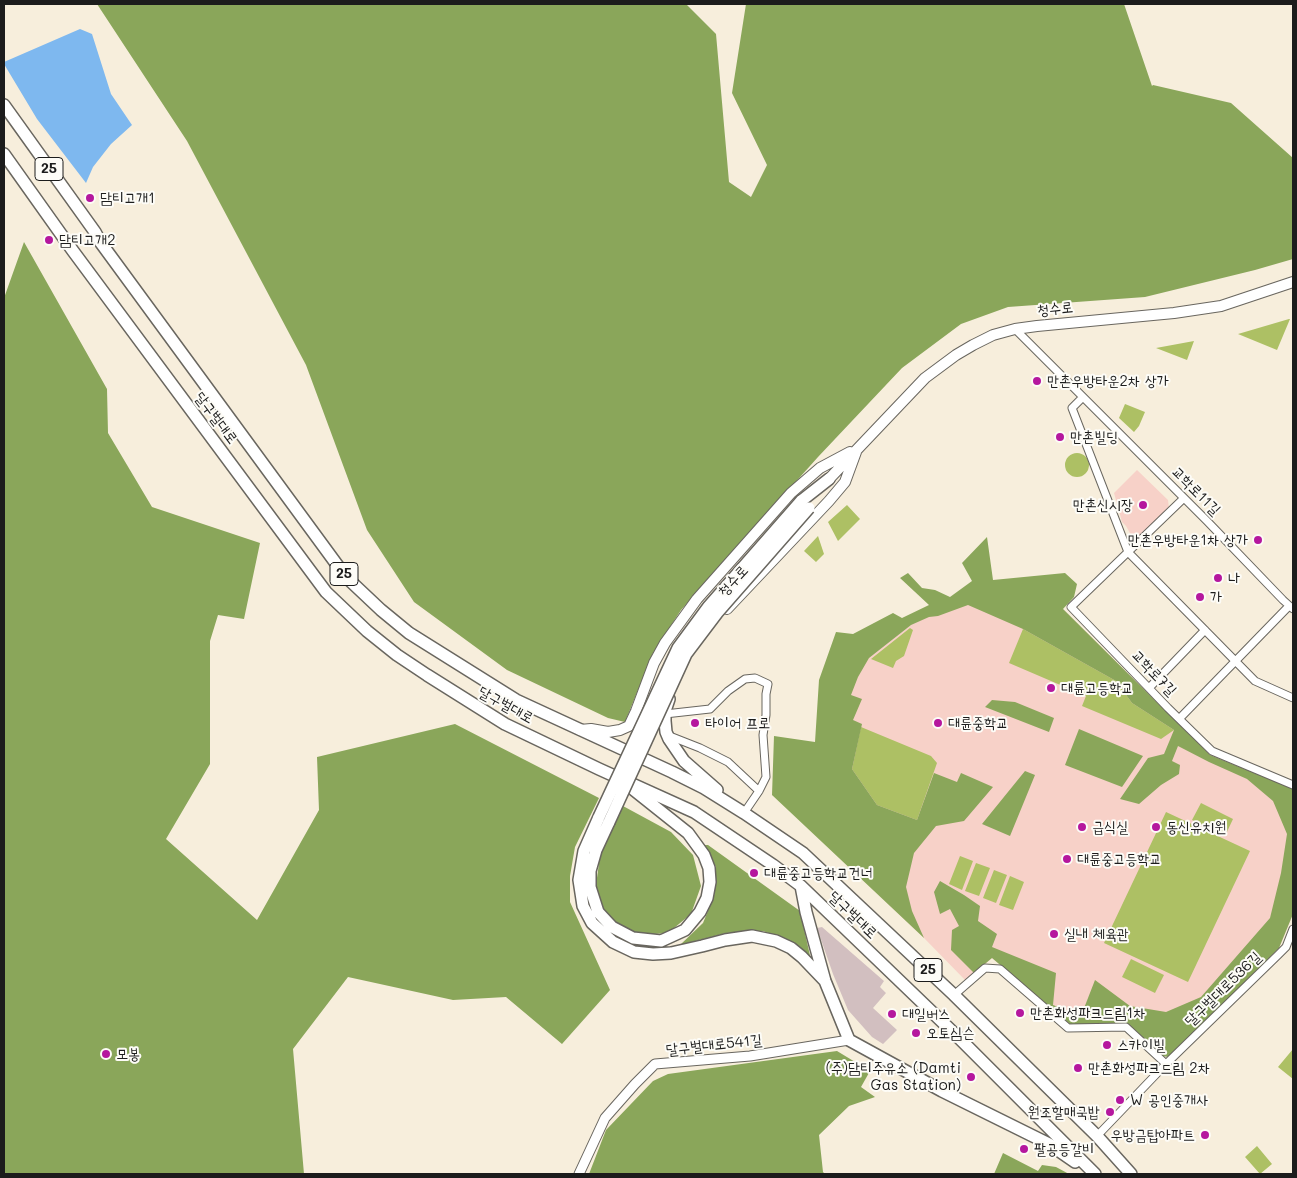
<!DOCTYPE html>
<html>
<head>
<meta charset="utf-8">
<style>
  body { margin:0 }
  #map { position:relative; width:1297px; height:1178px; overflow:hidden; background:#f7eedc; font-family:Mali,sans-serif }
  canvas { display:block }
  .frame { position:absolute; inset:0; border:5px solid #1c1c1c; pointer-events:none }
</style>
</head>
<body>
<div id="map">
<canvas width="1297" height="1178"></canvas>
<div class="frame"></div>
</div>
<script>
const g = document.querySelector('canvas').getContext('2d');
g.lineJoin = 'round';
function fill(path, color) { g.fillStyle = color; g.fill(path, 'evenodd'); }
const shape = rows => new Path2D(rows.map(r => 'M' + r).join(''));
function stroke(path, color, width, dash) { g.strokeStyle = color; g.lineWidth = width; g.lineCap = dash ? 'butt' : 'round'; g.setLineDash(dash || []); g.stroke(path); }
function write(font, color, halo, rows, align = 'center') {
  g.font = font + ' Mali,"Poor Story",sans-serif'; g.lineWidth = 4; g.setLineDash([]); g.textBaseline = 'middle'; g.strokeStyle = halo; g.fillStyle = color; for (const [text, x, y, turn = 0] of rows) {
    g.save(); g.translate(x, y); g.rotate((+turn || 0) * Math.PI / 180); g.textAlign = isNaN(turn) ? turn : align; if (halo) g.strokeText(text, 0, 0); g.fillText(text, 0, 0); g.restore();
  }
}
const built = shape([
  [1137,470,1168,500,1169,508,1135,542,1126,526,1122,522,1114,493],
  [955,601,1063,609,1210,755,1293,789,1293,914,1279,948,1161,1056,1127,1024,1071,1025,992,958,966,981,924,938,783,804,817,770,862,653,906,617]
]);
const industrial = shape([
  [822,927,884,981,880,987,886,993,873,1008,897,1030,883,1044,872,1037,848,1010,833,974,817,928]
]);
const green = shape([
  [1290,319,1277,350,1238,334,1289,319],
  [1194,341,1187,360,1156,348],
  [1125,404,1145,412,1139,426,1134,432,1119,418],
  '1065 465a12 12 0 1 1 24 0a12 12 0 1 1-24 0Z',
  [847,505,860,519,838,541,828,522],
  [818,536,824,554,816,562,804,551],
  [910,628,913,630,904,656,896,661,893,668,871,659],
  [1023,629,1116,681,1132,703,1174,730,1161,739,1082,706,1086,696,1009,663],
  [861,727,931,756,937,763,917,820,877,805,852,769],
  [1201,803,1233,819,1225,836,1192,820],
  [1166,812,1250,851,1188,982,1104,943],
  [960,856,973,861,962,890,949,884],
  [976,863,990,868,979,896,965,891],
  [994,870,1007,875,996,903,983,898],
  [1010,876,1024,882,1013,910,999,905],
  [1131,959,1164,975,1155,993,1122,977],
  [1293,1049,1293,1079,1278,1067],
  [1257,1146,1272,1164,1260,1174,1245,1157]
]);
const forest = shape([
  [97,4,686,4,716,34,729,182,751,197,767,165,732,93,746,4,1124,4,1152,86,1153,85,1231,103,1293,158,1293,259,1255,270,1145,297,1008,307,961,324,902,368,818,457,681,610,653,653,625,722,608,718,507,670,414,602,367,530,306,365,187,141],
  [24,242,107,389,108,433,152,507,260,543,244,619,218,615,210,641,210,764,166,839,257,920,319,810,317,757,455,724,599,798,575,847,570,876,570,902,610,990,562,1044,506,997,453,1000,348,977,293,1049,304,1174,4,1174,4,298],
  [987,537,993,580,1065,573,1077,584,1074,597,1063,609,1210,755,1293,789,1293,914,1279,948,1169,1057,1161,1056,1127,1024,1071,1025,992,958,974,973,951,950,952,930,959,926,950,909,940,914,934,892,940,881,964,895,980,906,978,921,997,934,992,947,1056,973,1053,1005,1081,1016,1095,980,1130,1006,1166,1012,1201,997,1270,918,1281,873,1287,834,1273,801,1247,779,1209,762,1178,746,1172,761,1180,765,1179,774,1161,785,1139,804,1120,799,1148,758,1164,754,1174,730,1132,703,1116,681,1023,629,968,605,938,616,929,617,911,625,869,658,858,677,851,695,862,699,853,720,862,724,852,769,877,805,917,820,934,773,957,782,961,773,993,787,964,821,936,826,914,853,906,887,912,911,924,938,772,795,774,736,815,742,819,680,836,632,853,634,893,613,902,618,929,605,900,578,908,573,922,588,935,590,950,597,972,581,962,563],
  [992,700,1015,702,1054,718,1049,732,985,707],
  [1079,729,1143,756,1122,787,1065,765],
  [1025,771,1035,775,1010,836,982,824],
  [623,806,671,832,693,855,701,886,691,914,668,933,640,935,614,924,602,907,596,885,600,856],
  [704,845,708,845,800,911,811,960,790,941,763,931,726,933,680,945,703,923,714,896,716,867],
  [837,1051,870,1071,861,1087,875,1097,849,1106,819,1135,823,1172,825,1174,589,1174,606,1130,653,1081,668,1074],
  [1003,1153,1038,1171,1042,1165,1056,1167,1069,1174,994,1174]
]);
const water = shape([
  [80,29,92,34,111,94,132,125,111,144,93,167,86,183,37,119,4,64,4,62]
]);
const minor = shape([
  [1015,329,1207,521,1283,600,1293,609],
  [1083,397,1072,408,1128,552,1255,681,1293,698],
  [1184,498,1071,607,1168,708,1212,751,1293,785],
  [1149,688,1205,630],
  [665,714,710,709,728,691,745,679,755,678,768,684,766,694,766,715,763,735,766,777,759,791,744,813],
  [1180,718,1289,606],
  [667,735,700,748,728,762,759,791],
  [954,995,985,968,1000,969,1068,1028,1126,1027,1166,1064],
  [1097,1136,1166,1064,1278,955,1286,947,1293,929]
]);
const tertiary = shape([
  [579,1174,605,1118,635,1084,655,1064,750,1056,849,1040]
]);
const secondary = shape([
  [829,479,925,378,956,355,973,345,993,335,1015,329,1037,326,1174,313,1221,306,1293,282],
  [727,609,829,501,845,482,856,452],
  [580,730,591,729,608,732,620,730,629,726,636,711,654,663,665,643,697,599,791,493,820,468,850,452]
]);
const primary = shape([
  [4,105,95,232,101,243,346,577,381,610,409,633,516,700,672,772,704,788,744,813,803,853,954,995,1097,1136,1131,1174],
  [4,154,73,251,326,592,367,631,397,655,427,675,505,724,599,769,694,812,773,865,801,886,959,1038,1095,1174],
  [801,501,829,479],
  [669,699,665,711,665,721,666,732,669,739,684,761,717,790],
  [599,817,584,851,579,880,583,906,592,923,613,942,634,952,653,954,671,953,702,946,725,940,752,936,776,941,791,948,802,957,824,980],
  [609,822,596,850,590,871,590,887,598,912,612,927,633,938,661,941,685,930,700,912,707,898,710,882,709,868,704,855,688,833,634,790],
  [801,886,806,912,825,981,849,1040,942,1091,1049,1144,1075,1162]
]);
const primaryBridge = shape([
  [599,817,678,648,709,606,801,501],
  [609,822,686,654,717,613,809,508]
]);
const markers = [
  [90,198,5,"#b5179e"],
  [49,240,5,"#b5179e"],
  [1037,381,5,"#b5179e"],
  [1060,437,5,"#b5179e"],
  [1143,505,5,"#b5179e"],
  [1258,540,5,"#b5179e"],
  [1218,578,5,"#b5179e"],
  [1200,597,5,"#b5179e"],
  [1051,688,5,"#b5179e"],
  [695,723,5,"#b5179e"],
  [938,723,5,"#b5179e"],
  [1082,827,5,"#b5179e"],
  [1156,827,5,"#b5179e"],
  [1067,859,5,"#b5179e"],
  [754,873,5,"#b5179e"],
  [1054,934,5,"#b5179e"],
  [1020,1013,5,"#b5179e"],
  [892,1014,5,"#b5179e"],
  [916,1033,5,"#b5179e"],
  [1107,1045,5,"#b5179e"],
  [106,1054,5,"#b5179e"],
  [1078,1068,5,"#b5179e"],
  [971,1077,5,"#b5179e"],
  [1120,1100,5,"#b5179e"],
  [1110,1112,5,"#b5179e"],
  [1205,1135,5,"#b5179e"],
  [1024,1149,5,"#b5179e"]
];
const shields = [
  [49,169,28],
  [344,574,28],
  [928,970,28]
];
const shieldNames = [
  ["25",49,169],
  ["25",344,574],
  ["25",928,970]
];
const poiNames = [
  ["담티고개1",100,198],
  ["담티고개2",59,240],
  ["만촌우방타운2차 상가",1047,381],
  ["만촌빌딩",1070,437],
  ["만촌신시장",1133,505,"right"],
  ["만촌우방타운1차 상가",1248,540,"right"],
  ["나",1228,578],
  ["가",1210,597],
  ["대륜고등학교",1061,688],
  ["타이어 프로",705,723],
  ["대륜중학교",948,723],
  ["급식실",1092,827],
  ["동신유치원",1166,827],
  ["대륜중고등학교",1077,859],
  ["대륜중고등학교건너",764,873],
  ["실내 체육관",1064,934],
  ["만촌화성파크드림1차",1030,1013],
  ["대일버스",902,1014],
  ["오토심슨",926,1033],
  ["스카이빌",1117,1045],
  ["모봉",116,1054],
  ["(주)담티주유소 (Damti",961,1068,"right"],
  ["Gas Station)",961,1085,"right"],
  ["만촌화성파크드림 2차",1088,1068],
  ["W 공인중개사",1130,1100],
  ["원조할매국밥",1100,1112,"right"],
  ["우방금탑아파트",1195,1135,"right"],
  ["팔공등갈비",1034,1149]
];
const streetNames = [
  ["청수로",1055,309,-6],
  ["달구벌대로",216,418,53],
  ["교학로11길",1196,491,45],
  ["청수로",733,581,-47],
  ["교학로7길",1154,673,46],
  ["달구벌대로",506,705,29],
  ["달구벌대로",853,915,44],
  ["달구벌대로536길",1223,989,-44],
  ["달구벌대로541길",714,1045,-6]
];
fill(built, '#f7d1c8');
fill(industrial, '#d2bfc0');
fill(green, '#adc064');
fill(forest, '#8aa65a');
fill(water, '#7eb8ef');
stroke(minor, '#69665f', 9);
stroke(tertiary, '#69665f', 11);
stroke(secondary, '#69665f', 12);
stroke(primary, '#69665f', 14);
stroke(minor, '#fff', 7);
stroke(tertiary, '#fff', 9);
stroke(secondary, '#fff', 10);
stroke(primary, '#fff', 11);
stroke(primaryBridge, '#69665f', 14, []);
stroke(primaryBridge, '#fff', 11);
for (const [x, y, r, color] of markers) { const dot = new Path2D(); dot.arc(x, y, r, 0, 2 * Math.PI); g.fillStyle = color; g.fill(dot); stroke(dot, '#fdfcf7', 2); }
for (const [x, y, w] of shields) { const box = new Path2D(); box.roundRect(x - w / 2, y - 11.5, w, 23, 4); g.fillStyle = '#fdfcf7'; g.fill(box); stroke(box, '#1c1c1c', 1); }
write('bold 14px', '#1c1c1c', null, shieldNames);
write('15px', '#1c1c1c', '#fdfcf7', poiNames, 'left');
write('15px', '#1c1c1c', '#fdfcf7', streetNames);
</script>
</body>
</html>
